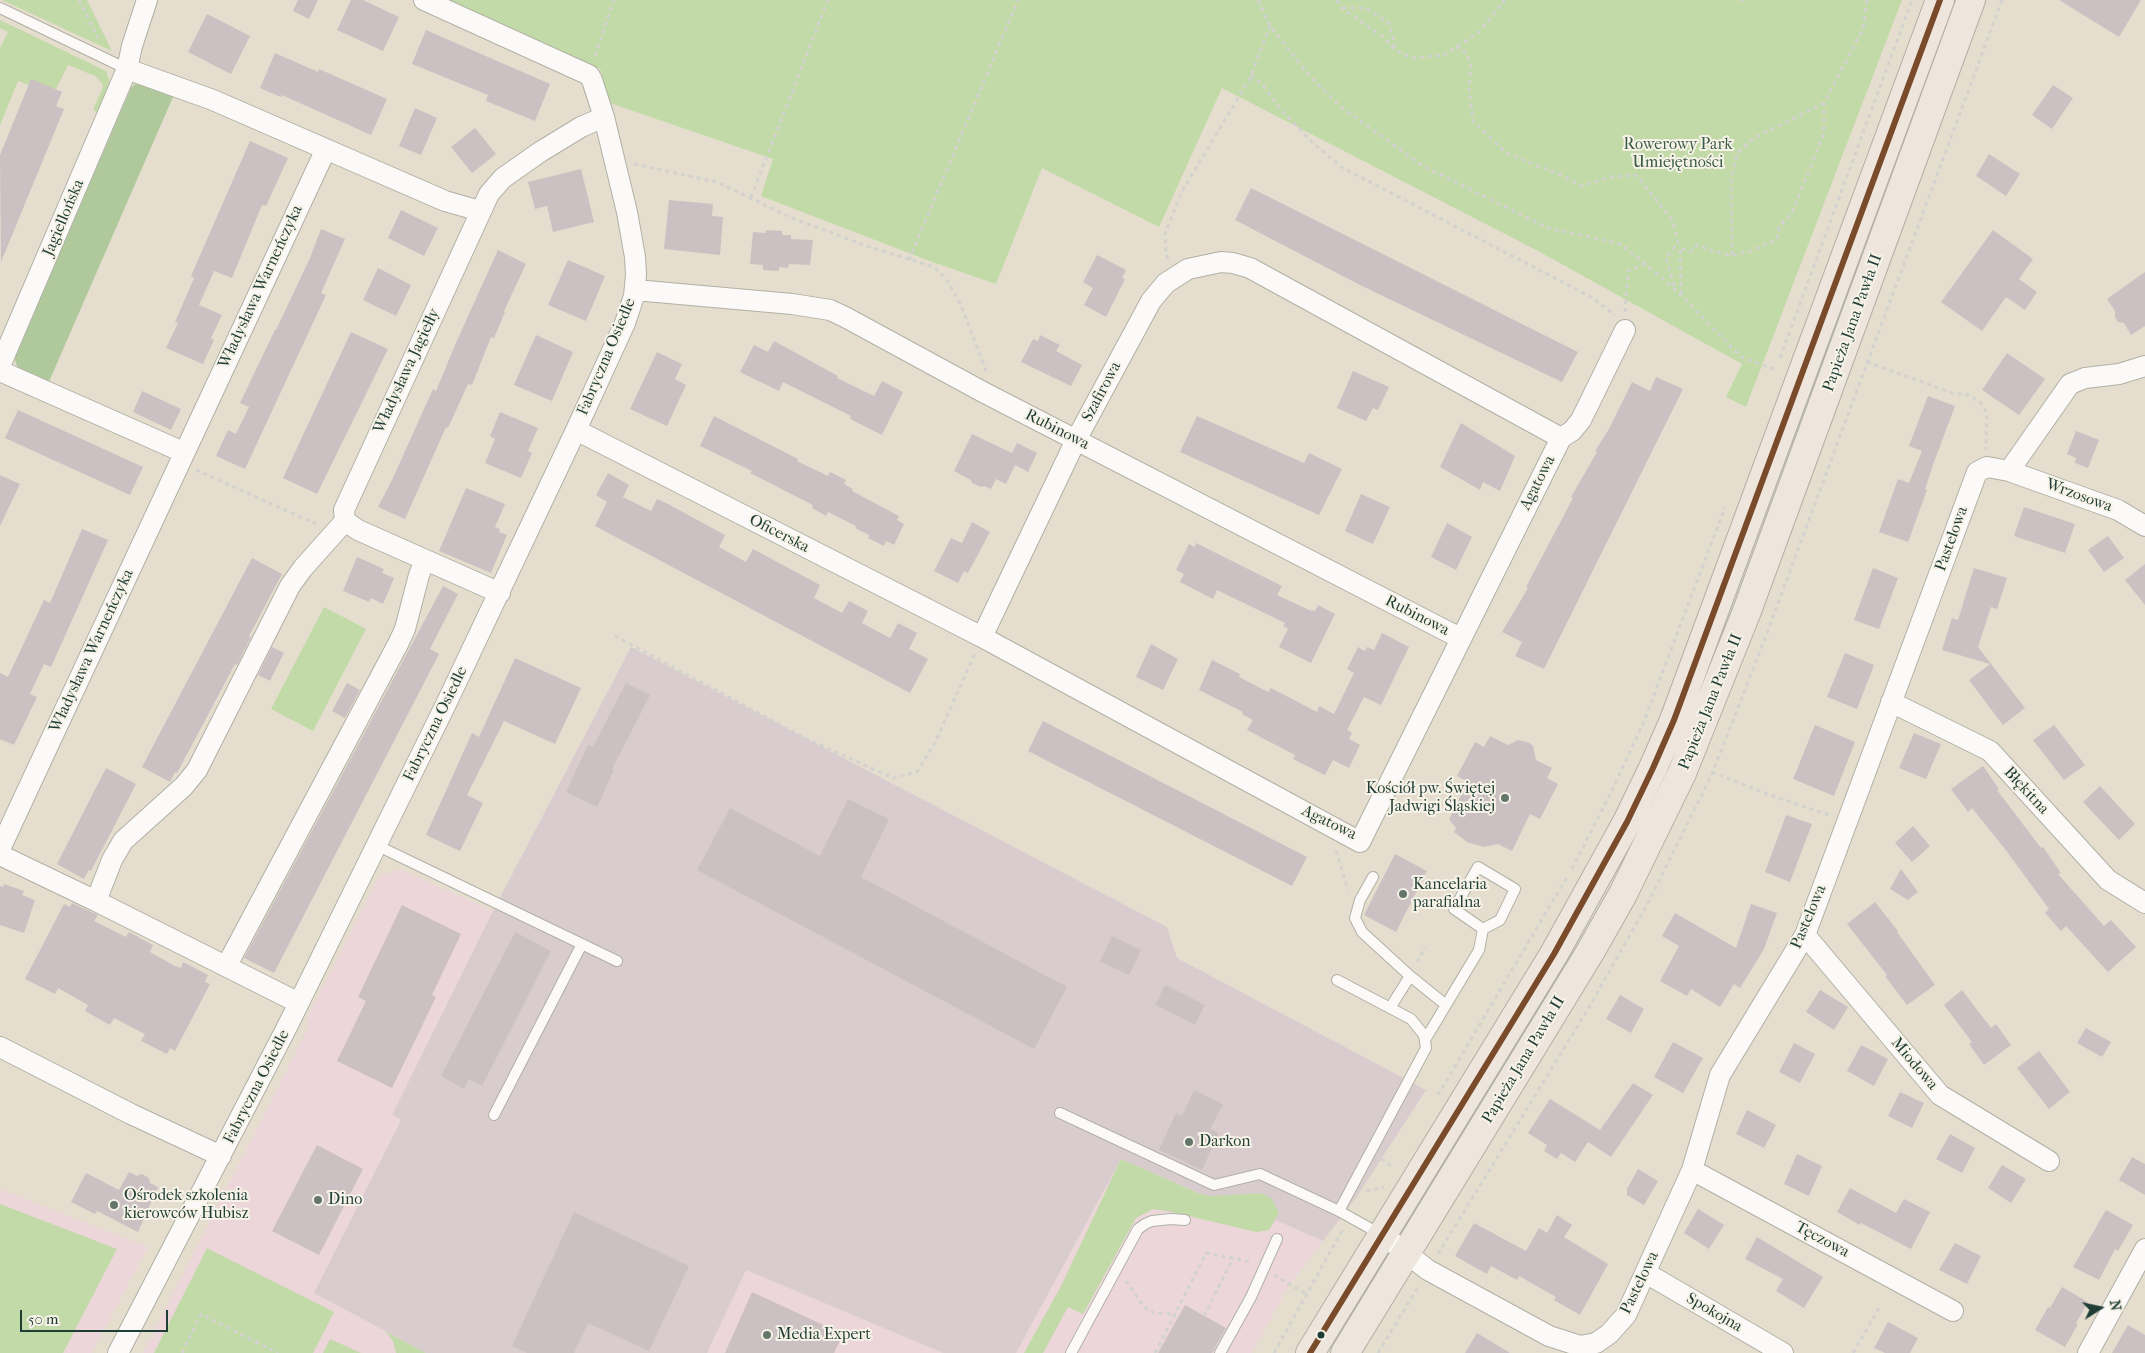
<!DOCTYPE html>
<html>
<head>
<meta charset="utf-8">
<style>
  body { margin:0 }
  #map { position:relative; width:2145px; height:1353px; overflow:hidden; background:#e5dece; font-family:"IM FELL French Canon",serif }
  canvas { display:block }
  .north { position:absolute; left:2075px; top:1283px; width:50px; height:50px; -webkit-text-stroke:4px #f7f3e8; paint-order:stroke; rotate:80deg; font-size:14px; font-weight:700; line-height:20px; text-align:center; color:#1f3d34 }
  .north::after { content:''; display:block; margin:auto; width:18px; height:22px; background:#1f3d34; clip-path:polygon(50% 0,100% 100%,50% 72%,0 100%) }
  .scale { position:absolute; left:20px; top:1310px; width:148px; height:22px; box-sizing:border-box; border:2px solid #1f3d34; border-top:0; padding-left:6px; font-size:15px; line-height:18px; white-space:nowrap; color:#1f3d34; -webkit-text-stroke:4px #f7f3e8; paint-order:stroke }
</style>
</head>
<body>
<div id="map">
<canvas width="2145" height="1353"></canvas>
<div class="north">N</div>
<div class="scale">50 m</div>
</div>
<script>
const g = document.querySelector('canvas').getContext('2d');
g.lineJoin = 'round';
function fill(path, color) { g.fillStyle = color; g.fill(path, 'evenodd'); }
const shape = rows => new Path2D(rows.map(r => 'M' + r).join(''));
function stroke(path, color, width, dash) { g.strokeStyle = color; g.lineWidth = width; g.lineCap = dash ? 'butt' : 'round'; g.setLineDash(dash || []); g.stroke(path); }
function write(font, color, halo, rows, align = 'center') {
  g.font = font + ' "IM FELL French Canon",serif'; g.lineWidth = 4; g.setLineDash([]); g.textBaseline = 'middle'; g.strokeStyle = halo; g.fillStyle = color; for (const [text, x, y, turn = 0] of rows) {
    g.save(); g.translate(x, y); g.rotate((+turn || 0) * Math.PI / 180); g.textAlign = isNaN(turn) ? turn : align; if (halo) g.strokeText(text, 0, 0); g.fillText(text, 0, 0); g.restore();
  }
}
const built = shape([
  [400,869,493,911,392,1115,401,1120,314,1293,386,1332,393,1341,396,1353,143,1353,309,1026,306,1020,379,876],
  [1121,1159,1207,1197,1219,1195,1323,1241,1288,1287,1252,1353,1016,1353],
  [0,1189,148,1247,92,1353,0,1353],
  [746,1270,900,1335,943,1353,707,1353]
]);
const industrial = shape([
  [631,647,1167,927,1177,958,1426,1090,1356,1198,1323,1241,1219,1195,1208,1197,1121,1159,1016,1353,943,1353,746,1270,707,1353,426,1353,314,1293,401,1120,392,1115,493,911]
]);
const green = shape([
  [2,0,87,0,112,51],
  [443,0,1902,0,1746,407,1726,397,1742,364,1540,252,1222,88,1159,227,1042,168,996,284,927,260,761,196,773,159,610,103,600,69],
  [0,20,106,71,110,84,99,113,93,110,103,87,102,83,95,76,68,65,56,89,29,85,18,81,0,125,0,48,8,32,0,28],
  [324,607,366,629,313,731,271,709],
  [1121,1159,1198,1193,1211,1196,1261,1193,1272,1199,1279,1213,1269,1230,1256,1232,1172,1212,1153,1209,1136,1218,1083,1314,1068,1307,1043,1353,1024,1353,1061,1286],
  [0,1204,117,1249,63,1353,0,1353],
  [207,1248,334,1312,313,1353,154,1353],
  [386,1332,426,1353,396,1353,393,1341],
  [330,1339,361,1353,323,1353]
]);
const forest = shape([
  [136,83,173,97,48,384,18,370,15,360,16,354,131,88]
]);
const building = shape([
  [298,0,318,0,309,19,293,11],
  [351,0,363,0,399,17,383,51,337,30],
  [2059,0,2141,0,2119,37],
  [207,14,250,36,231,74,188,52],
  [426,30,550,84,535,121,486,101,488,95,412,64],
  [275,53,318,72,319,69,387,99,371,135,282,95,281,97,260,88],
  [31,79,62,92,56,106,64,109,1,262,0,155],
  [2053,85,2073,98,2052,129,2032,115],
  [415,108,437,118,421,155,399,146],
  [475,128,496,154,472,173,451,147],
  [250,141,288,158,266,206,262,205,232,278,214,271,199,305,222,315,211,338,214,340,203,364,166,348,178,323,175,322,194,278,191,276],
  [1989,154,2020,174,2006,196,1976,176],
  [581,169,594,222,553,232,547,206,535,209,528,182],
  [1251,188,1578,352,1562,382,1360,285,1235,220],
  [669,200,713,204,712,216,723,217,720,255,664,249],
  [401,210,438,228,424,256,388,238],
  [321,229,345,239,321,293,326,295,245,469,216,456,228,430,236,434,249,407,240,403,275,330,276,330,310,258],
  [766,230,782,231,782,235,791,235,791,239,813,240,810,265,789,264,788,268,779,267,779,271,763,270,763,265,750,264,753,232,766,233],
  [1993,230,2033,259,2019,279,2037,292,2025,310,2006,297,1982,331,1941,302],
  [498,250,526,264,504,311,505,312,494,338,491,337,472,385,468,384,448,428,446,427,405,519,378,507,392,480,433,389,436,391,455,345],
  [1097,255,1126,270,1122,278,1125,279,1106,317,1084,305,1093,288,1083,282],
  [568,260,605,276,586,321,548,305],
  [378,268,411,285,396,316,363,300],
  [2145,272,2145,326,2131,335,2124,323,2118,322,2115,317,2115,311,2107,299],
  [351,332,388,349,317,494,283,478],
  [536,335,573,352,552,401,514,385],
  [1040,335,1060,345,1056,351,1082,365,1071,386,1021,362,1033,339,1038,341],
  [774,341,838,376,837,378,874,396,882,381,903,392,882,435,850,419,851,416,783,382,779,391,740,372,754,345,768,352],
  [657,352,682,364,675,379,686,385,667,426,630,409],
  [2007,353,2045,379,2019,415,1982,390],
  [1353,371,1389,387,1378,410,1373,408,1366,421,1337,408],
  [1656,377,1683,389,1544,669,1515,656,1522,642,1502,632,1528,588,1526,587,1573,498,1571,497,1597,452,1595,451,1609,429,1632,382,1650,391],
  [142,391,181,409,171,430,133,412],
  [1928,396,1955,406,1934,462,1925,489,1927,490,1908,542,1879,532,1898,479,1909,483,1922,451,1909,446],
  [18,410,143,467,130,495,5,438],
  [500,412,538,428,528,451,532,453,521,478,485,463,495,439,490,436],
  [714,416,798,459,797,461,828,476,830,472,846,480,844,484,853,489,852,491,899,516,897,520,904,524,894,545,886,541,884,546,868,538,869,535,855,528,856,526,828,512,826,516,812,508,813,505,750,473,752,471,700,446],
  [1197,416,1304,463,1309,453,1342,469,1319,515,1180,452],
  [1461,423,1515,456,1500,491,1483,482,1480,490,1440,467],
  [2076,431,2099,440,2088,468,2075,463,2076,458,2067,454],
  [972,434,1012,453,1017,443,1037,453,1028,472,1015,465,1006,484,996,479,991,489,984,486,981,487,972,483,971,480,954,471],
  [608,473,629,485,623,497,651,511,657,499,668,504,725,535,719,547,746,562,753,549,820,585,814,598,842,613,849,601,868,611,862,623,890,638,898,623,917,633,909,649,928,659,910,693,595,526,607,502,596,495],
  [0,475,20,484,0,526],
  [466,488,505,504,495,527,500,529,499,532,507,535,491,573,439,551],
  [1361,494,1390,507,1373,544,1345,531],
  [2024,507,2075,524,2065,553,2014,536],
  [972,522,990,532,968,573,964,571,958,583,934,571,951,538,962,543],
  [1447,523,1472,537,1456,570,1431,557],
  [82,529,108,540,51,667,44,664,30,694,37,697,14,745,0,739,0,673,8,677,44,600,50,603],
  [2108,536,2124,558,2104,572,2088,550],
  [1196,543,1282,586,1277,595,1309,610,1315,611,1318,605,1335,614,1311,663,1279,647,1288,629,1283,626,1285,623,1217,590,1213,599,1180,582,1184,574,1176,570,1189,544,1195,547],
  [357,557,384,569,382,573,394,578,383,604,371,598,369,602,343,591],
  [252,558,282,574,249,636,251,637,237,665,235,664,177,773,175,772,170,782,142,767],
  [2145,564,2145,605,2125,580],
  [1873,568,1898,578,1879,629,1854,620],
  [1974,568,2007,578,1997,609,1991,607,1978,647,2025,708,2003,725,1969,680,1990,664,1942,650,1952,618,1958,620],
  [443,586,458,594,430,649,439,654,274,973,244,958],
  [1382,633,1409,647,1381,705,1364,697,1347,730,1352,733,1349,739,1360,745,1349,768,1333,760,1325,775,1293,759,1295,755,1247,730,1253,720,1242,714,1243,712,1199,690,1212,660,1240,674,1239,677,1268,692,1271,688,1317,712,1319,706,1334,714,1354,673,1347,669,1358,647,1365,651,1367,647,1374,650],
  [1151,644,1178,659,1163,690,1136,677],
  [272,647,284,653,270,681,258,675],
  [1845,653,1874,665,1857,709,1827,697],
  [515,658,581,688,555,744,504,721,467,795,483,803,460,851,426,835,472,733,479,737],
  [347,683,360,690,345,718,332,711],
  [626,683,650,695,612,769,614,770,597,807,566,792,588,745,593,747],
  [1043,721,1307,857,1292,886,1028,751],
  [1815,725,1855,742,1834,796,1793,779],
  [2054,725,2085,765,2064,780,2033,740],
  [1914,733,1941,744,1926,779,1899,768],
  [1490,736,1508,745,1518,740,1530,743,1533,746,1536,760,1552,768,1547,778,1558,784,1540,819,1530,814,1512,851,1498,844,1484,847,1467,842,1454,832,1456,828,1449,819,1468,782,1457,776,1475,742,1484,747],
  [1983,766,1999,789,1997,790,2041,848,2043,847,2061,873,2058,874,2104,926,2111,920,2136,947,2108,972,2066,926,2061,931,2045,913,2049,909,2005,849,1972,808,1968,812,1951,789],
  [106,768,136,784,91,871,89,870,84,879,57,864],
  [2100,786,2135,824,2119,840,2083,802],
  [848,799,889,819,861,877,1067,987,1034,1049,697,870,730,808,820,856],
  [1786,815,1812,824,1790,882,1765,872],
  [1913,826,1930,846,1912,862,1895,843],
  [1395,854,1427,871,1396,932,1364,915],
  [1901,869,1918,892,1908,900,1890,889],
  [4,884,24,891,22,895,35,900,24,933,0,925,0,886,3,887],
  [1875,902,1898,931,1897,932,1935,985,1907,1005,1885,976,1887,975,1847,924],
  [72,903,98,915,94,921,126,937,129,932,153,945,150,952,175,966,181,968,183,962,208,975,205,982,210,984,175,1051,170,1048,167,1054,141,1041,145,1034,114,1018,110,1025,85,1011,88,1005,58,988,55,994,25,979,64,904,70,907],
  [1751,904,1777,913,1764,949,1740,988,1734,984,1720,1007,1691,989,1687,996,1660,981,1679,946,1662,936,1675,913,1736,948],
  [402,905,461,934,432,995,436,997,392,1088,337,1061,366,1001,358,997],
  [515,932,551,951,482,1086,469,1079,464,1089,441,1076],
  [1112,936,1141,950,1129,975,1100,961],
  [1165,985,1205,1005,1195,1025,1155,1005],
  [1820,990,1848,1007,1834,1030,1806,1012],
  [1962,990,1991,1028,1996,1024,2011,1045,1984,1065,1969,1044,1972,1042,1944,1005],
  [1620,995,1644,1009,1631,1033,1606,1019],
  [2086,1028,2111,1042,2102,1057,2077,1043],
  [1673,1042,1703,1058,1683,1093,1654,1077],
  [1794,1043,1815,1054,1800,1083,1779,1072],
  [1861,1045,1888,1059,1874,1086,1847,1071],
  [2039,1051,2070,1092,2049,1109,2017,1068],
  [1633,1083,1653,1095,1611,1157,1588,1142,1575,1162,1561,1153,1557,1159,1544,1151,1547,1145,1528,1133,1550,1099,1600,1130],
  [1194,1090,1223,1104,1210,1129,1219,1133,1202,1170,1159,1150,1176,1113,1182,1116],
  [1900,1092,1924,1103,1912,1128,1888,1116],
  [1747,1110,1776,1125,1764,1148,1736,1134],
  [1950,1134,1975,1148,1962,1173,1936,1159],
  [317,1145,363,1169,319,1255,272,1231],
  [1797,1154,1822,1166,1809,1196,1784,1184],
  [2132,1157,2145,1164,2145,1195,2119,1180],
  [2002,1165,2026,1179,2011,1203,1988,1188],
  [1638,1169,1658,1181,1644,1205,1627,1195,1627,1189],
  [129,1172,137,1176,142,1174,149,1178,150,1183,158,1187,138,1232,97,1211,95,1214,71,1202,86,1173,119,1190],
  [1850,1188,1896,1213,1904,1199,1930,1212,1911,1249,1861,1223,1860,1225,1837,1212],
  [1698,1209,1724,1225,1709,1249,1684,1233],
  [2106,1210,2133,1225,2118,1251,2115,1249,2099,1280,2073,1267],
  [574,1212,689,1266,649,1351,588,1323,574,1353,527,1353,512,1346],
  [1557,1215,1572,1225,1564,1237,1608,1264,1580,1315,1554,1300,1556,1297,1519,1276,1517,1280,1491,1266,1487,1274,1455,1256,1474,1223,1526,1251,1539,1228,1547,1233],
  [1757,1237,1823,1277,1804,1308,1776,1291,1783,1279,1745,1259],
  [1955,1243,1981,1256,1967,1284,1939,1270],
  [2062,1287,2088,1302,2076,1323,2078,1324,2065,1347,2035,1330,2048,1307,2050,1308],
  [752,1292,843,1334,834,1353,725,1353],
  [1185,1305,1226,1328,1212,1353,1158,1353],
  [1888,1322,1918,1338,1910,1353,1885,1353,1874,1348],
  [2128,1325,2145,1335,2145,1353,2112,1353],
  [1477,1333,1510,1353,1465,1353]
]);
const path = shape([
  [79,0,98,38],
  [1258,0,1270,26,1310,76,1341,107,1423,166,1548,228,1621,244,1675,289,1741,357,1776,370],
  [1337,0,1342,8,1383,37,1396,51,1413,58,1444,55,1478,33,1505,0],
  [1740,0,1748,0],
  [1343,8,1365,8,1389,23,1396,50],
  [1456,47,1463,49,1471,63,1469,88,1473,121,1506,153,1561,175,1582,186,1611,177,1636,175,1673,221,1678,243,1666,258,1675,289],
  [595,56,614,0],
  [1251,75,1263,85,1281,110,1314,144,1343,168,1593,298,1615,315],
  [634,164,717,182,792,218,867,246,934,267,947,280,961,305,986,371],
  [751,197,828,0],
  [1732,255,1731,182,1737,153,1754,138,1824,103],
  [1168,259,1166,254,1165,234,1175,208,1184,188,1250,78,1270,26],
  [909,260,1018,0],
  [1681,294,1680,248,1690,252,1697,245,1715,252,1732,255,1748,252,1777,240,1779,227,1792,213,1824,133,1824,103,1863,29,1867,0],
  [1625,312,1628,271,1646,263],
  [1780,358,1912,0],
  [1867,362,1952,393,1969,395,1981,403,1987,413,1986,449],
  [196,470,316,524],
  [615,636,803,737,893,778,917,772,935,743,975,653],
  [1712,772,1767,794,1829,815],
  [1336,851,1348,890],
  [1572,869,1610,794,1643,724,1725,507],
  [1417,962,1425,947],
  [1438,1095,1567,877],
  [1381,1159,1395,1168],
  [1366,1191,1384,1187],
  [1438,1254,1588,1009,1647,905,1711,776,1761,649,2002,0],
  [1274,1275,1306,1294],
  [1126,1281,1144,1307,1154,1313,1176,1314],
  [1204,1316,1233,1258],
  [182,1353,201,1314,278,1353],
  [1155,1353,1206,1253,1252,1262],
  [1274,1353,1343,1229],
  [1378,1353,1418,1287],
  [1853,1353,1879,1308]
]);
const lane = shape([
  [0,8,127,69],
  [376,845,617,961],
  [1373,877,1360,900,1355,918,1362,932,1410,976,1390,1008],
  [1410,976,1446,1005],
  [1337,980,1411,1019,1424,1035,1426,1048,1339,1211],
  [1425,1040,1479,950,1483,929,1500,920,1515,889,1478,867,1454,909,1483,929],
  [1060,1113,1214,1185,1260,1174,1339,1211,1382,1235],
  [494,1115,582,944],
  [1071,1353,1138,1229,1145,1224,1152,1221,1171,1219,1185,1220],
  [1220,1353,1251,1297,1277,1239]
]);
const street = shape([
  [127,69,213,100,445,201,480,211],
  [635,290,792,304,830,310,845,317,983,392,1460,638],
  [0,366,127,69,132,46,147,0],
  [0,371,183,452],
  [576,430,982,637,1360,842,1561,438,1250,268,1233,263,1221,262,1188,269,1166,283,1151,301,1076,440,982,637],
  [1561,438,1572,431,1581,420,1625,330],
  [2009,471,2070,384,2085,378,2119,374,2145,366],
  [500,593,358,530,345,521,344,510,489,194,503,178,540,152,581,127,604,117],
  [1891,702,1990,751,2108,880,2145,903],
  [0,849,326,149],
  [0,855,96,901],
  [1805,935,1940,1095,2049,1161],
  [227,965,398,644,405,629,419,575,425,560],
  [299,1003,96,901,112,860,123,841,184,786,197,770,290,586,303,568,345,521],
  [0,1047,131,1114,221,1156],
  [1692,1170,1953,1311],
  [1383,1235,1428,1270,1549,1336,1580,1346,1596,1343,1609,1334,1626,1315,1692,1170,1720,1075,1805,935,1977,472,1987,467,2009,471,2118,510,2145,526],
  [1646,1273,1783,1353],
  [118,1353,287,1027,446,704,576,430,625,323,634,296,636,275,635,257,627,212,604,117,592,80,589,75,424,0],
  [2088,1353,2145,1249]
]);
const primary = shape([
  [1310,1353,1554,954,1627,822,1653,768,1674,720,1940,0],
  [1345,1353,1589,954,1623,894,1682,773,1747,611,1971,0]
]);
const bus1 = shape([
  [1310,1353,1554,954,1627,822,1653,768,1674,720,1940,0]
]);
const markers = [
  [1505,798,5,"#64756a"],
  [1403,894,5,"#64756a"],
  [1189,1142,5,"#64756a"],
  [318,1200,5,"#64756a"],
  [114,1205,5,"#64756a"],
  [767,1335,5,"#64756a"],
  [1321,1335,4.5,"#1f3d34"]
];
const parkNames = [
  ["Rowerowy Park",1678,145],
  ["Umiejętności",1678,163]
];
const streetNames = [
  ["Jagiellońska",64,218,-67],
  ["Władysława Warneńczyka",261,287,-65],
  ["Papieża Jana Pawła II",1853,323,-70],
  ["Fabryczna Osiedle",607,357,-67],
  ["Władysława Jagiełły",407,371,-65],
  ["Szafirowa",1102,392,-62],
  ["Rubinowa",1057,430,27],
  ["Agatowa",1538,483,-63],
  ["Wrzosowa",2079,496,20],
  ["Oficerska",779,534,27],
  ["Pastelowa",1952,539,-70],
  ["Rubinowa",1417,616,27],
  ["Władysława Warneńczyka",92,651,-65],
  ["Papieża Jana Pawła II",1711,702,-68],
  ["Fabryczna Osiedle",436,724,-64],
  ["Błękitna",2026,791,47],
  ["Agatowa",1329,823,26],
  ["Pastelowa",1809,917,-67],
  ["Papieża Jana Pawła II",1524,1060,-59],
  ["Miodowa",1914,1064,50],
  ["Fabryczna Osiedle",257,1087,-63],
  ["Tęczowa",1822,1240,28],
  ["Pastelowa",1640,1283,-64],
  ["Spokojna",1714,1313,30]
];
const poiNames = [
  ["Kościół pw. Świętej",1495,789,"right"],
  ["Jadwigi Śląskiej",1495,807,"right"],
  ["Kancelaria",1413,885],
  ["parafialna",1413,903],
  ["Darkon",1199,1142],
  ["Ośrodek szkolenia",124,1196],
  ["kierowców Hubisz",124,1214],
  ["Dino",328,1200],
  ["Media Expert",777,1335]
];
fill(built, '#ecd6d9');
fill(industrial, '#d9cccf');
fill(green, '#c1daa7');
fill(forest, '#afc99c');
fill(building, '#cbc1c2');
stroke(lane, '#b1b0a4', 12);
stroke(street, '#b1b0a4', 22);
stroke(primary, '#b1b0a4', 30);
stroke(path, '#d2d2ce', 3, [4, 4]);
stroke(lane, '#fbfaf8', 10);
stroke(street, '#fbfaf8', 20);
stroke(primary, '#eee5dc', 28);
stroke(bus1, '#7a4b2a', 6);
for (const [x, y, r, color] of markers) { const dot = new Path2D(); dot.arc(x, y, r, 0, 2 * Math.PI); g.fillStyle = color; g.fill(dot); stroke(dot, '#f7f3e8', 2); }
write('16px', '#395c45', '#f7f3e8', parkNames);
write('16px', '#1f3d34', '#f7f3e8', streetNames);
write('16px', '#1f3d34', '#f7f3e8', poiNames, 'left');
</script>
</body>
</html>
